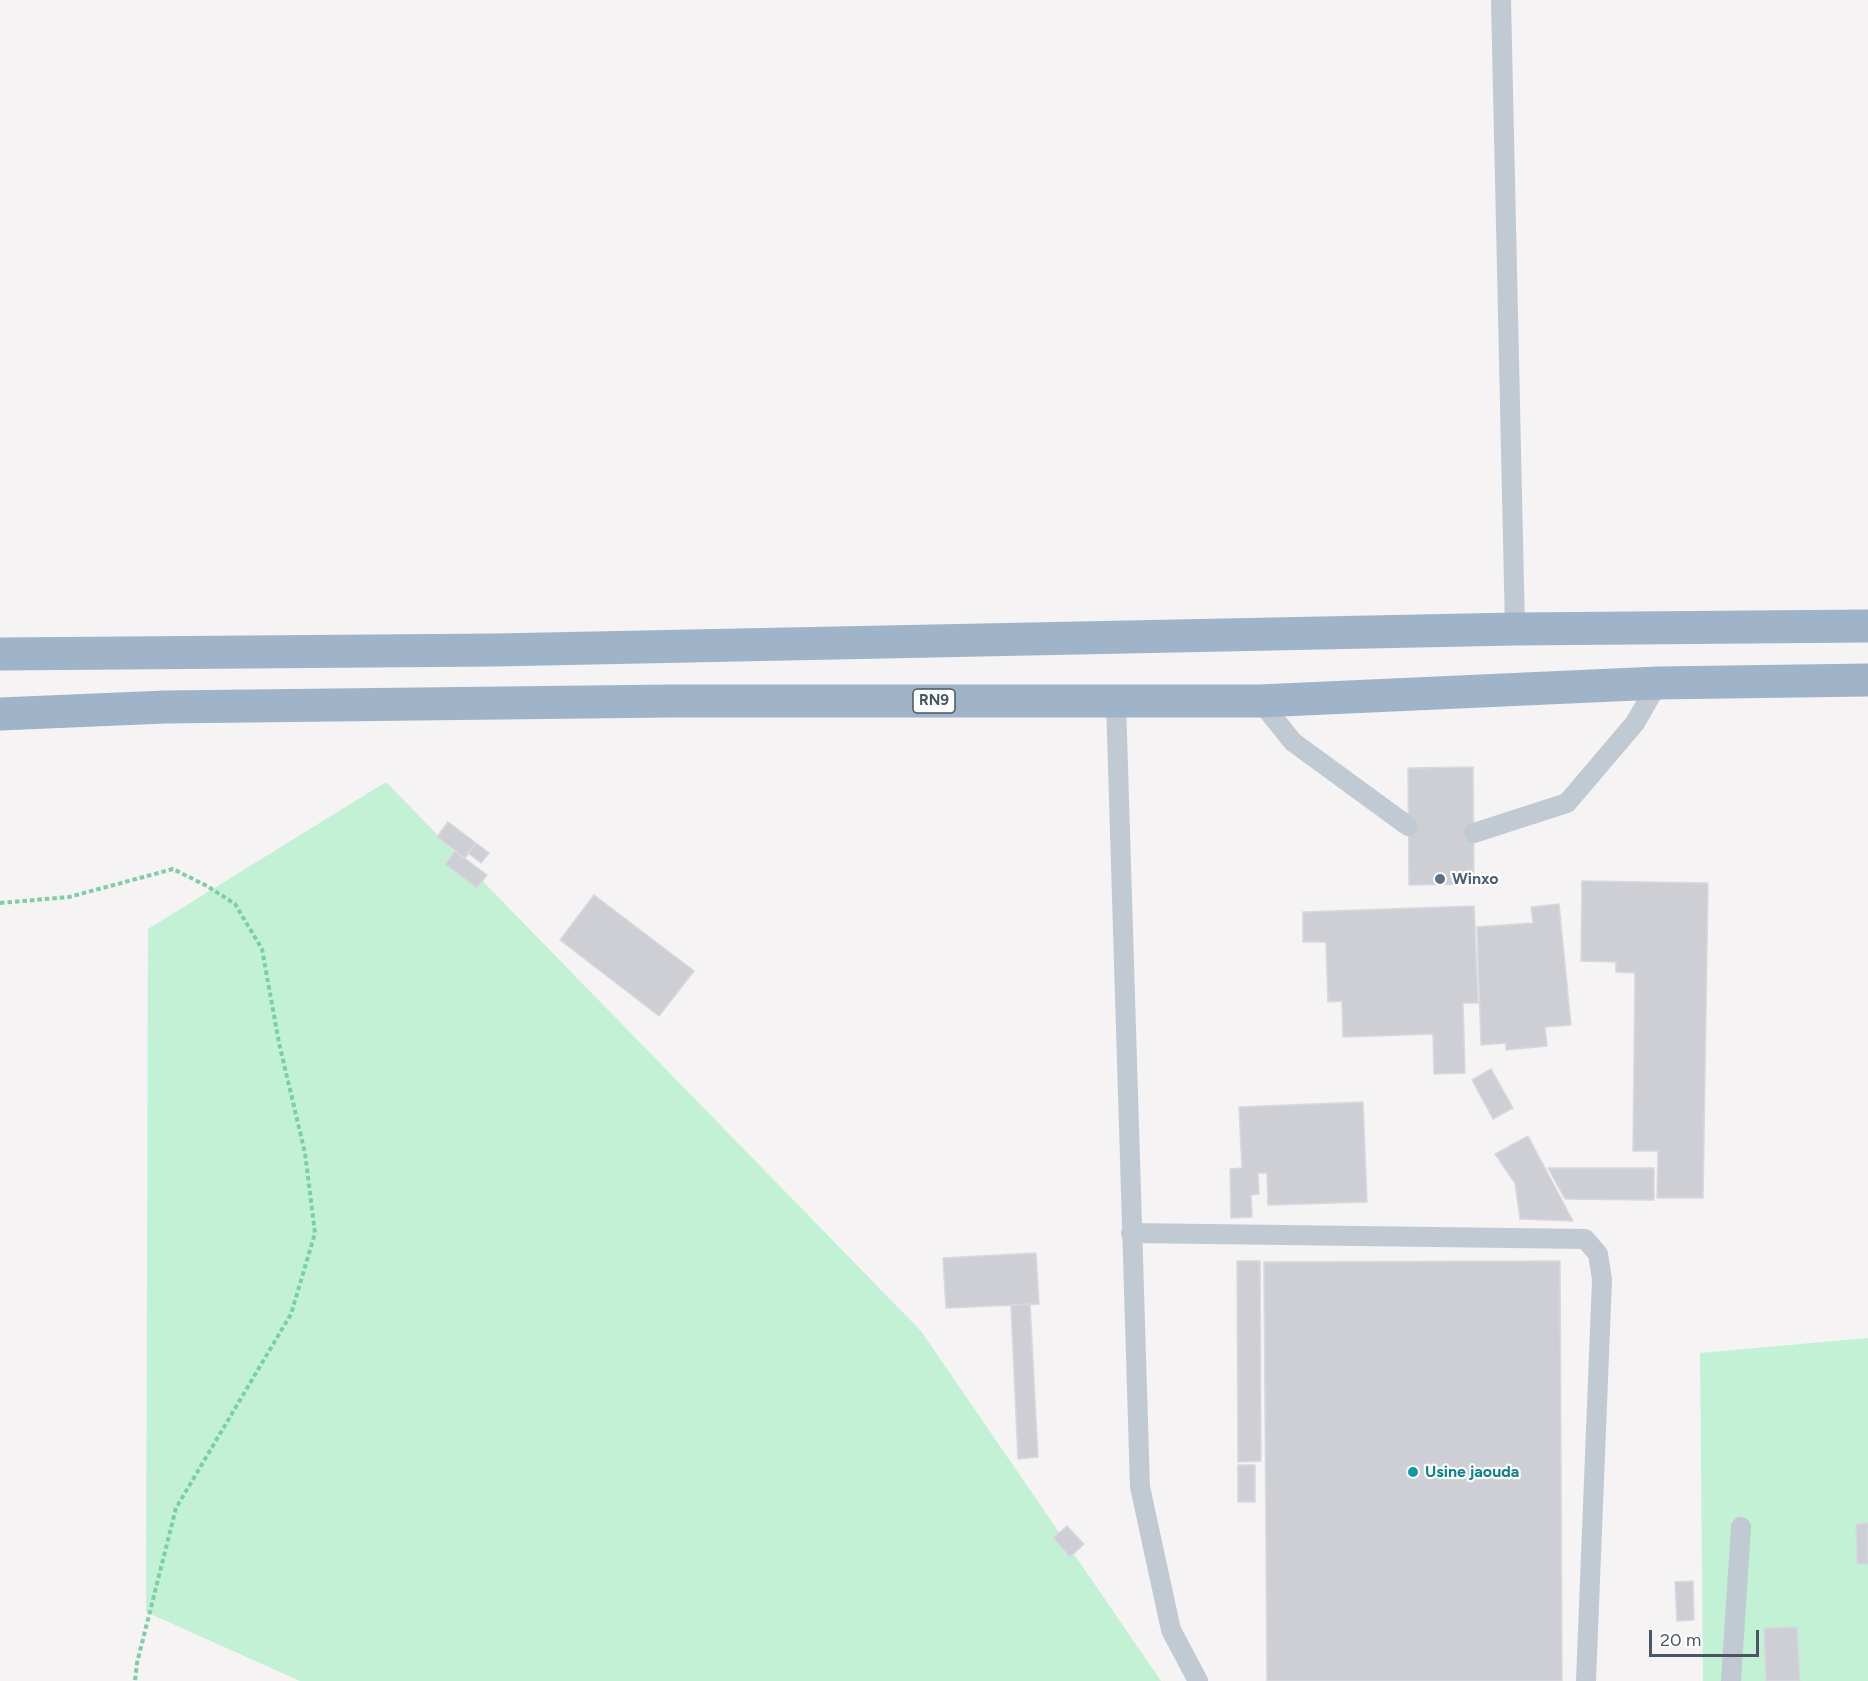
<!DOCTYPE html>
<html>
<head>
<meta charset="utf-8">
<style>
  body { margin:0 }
  #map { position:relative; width:1868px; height:1681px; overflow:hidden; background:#f5f3f3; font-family:Figtree,sans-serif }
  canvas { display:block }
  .scale { position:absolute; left:1649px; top:1630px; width:110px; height:27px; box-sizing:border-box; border:3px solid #4a5661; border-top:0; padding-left:8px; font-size:18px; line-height:21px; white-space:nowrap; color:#4a5661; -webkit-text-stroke:4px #fff; paint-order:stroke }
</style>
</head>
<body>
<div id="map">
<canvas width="1868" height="1681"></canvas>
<div class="scale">20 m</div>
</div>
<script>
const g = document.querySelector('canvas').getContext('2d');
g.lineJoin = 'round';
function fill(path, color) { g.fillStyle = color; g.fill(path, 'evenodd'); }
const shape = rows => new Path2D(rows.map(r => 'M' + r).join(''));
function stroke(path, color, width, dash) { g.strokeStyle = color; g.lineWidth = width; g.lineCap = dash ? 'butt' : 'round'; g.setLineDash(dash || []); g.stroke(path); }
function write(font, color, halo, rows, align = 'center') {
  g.font = font + ' Figtree,sans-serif'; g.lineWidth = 4.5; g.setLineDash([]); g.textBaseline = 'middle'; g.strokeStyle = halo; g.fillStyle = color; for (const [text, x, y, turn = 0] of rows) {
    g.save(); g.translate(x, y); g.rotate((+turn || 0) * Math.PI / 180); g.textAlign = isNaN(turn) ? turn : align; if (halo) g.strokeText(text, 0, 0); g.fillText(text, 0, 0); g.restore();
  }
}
const green = shape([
  [386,782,921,1331,1161,1681,300,1681,146,1612,148,929],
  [1868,1338,1868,1681,1703,1681,1700,1353]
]);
const building = shape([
  [1473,767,1474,884,1409,885,1408,768,1473,767],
  [448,822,476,843,465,858,437,837,448,822],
  [476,843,489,853,481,863,468,853,476,843],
  [455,851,487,875,477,888,445,864,455,851],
  [1582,881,1708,883,1703,1198,1657,1198,1658,1151,1633,1151,1635,973,1616,972,1616,962,1581,961,1582,881],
  [594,895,694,971,659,1016,560,940,594,895],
  [1559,904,1571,1025,1545,1027,1547,1046,1506,1050,1506,1043,1481,1045,1477,927,1533,923,1531,907,1559,904],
  [1474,906,1478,1003,1463,1003,1465,1073,1434,1074,1433,1034,1343,1037,1342,1001,1328,1002,1326,942,1303,942,1303,912,1474,906],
  [1491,1069,1513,1108,1493,1119,1472,1080,1491,1069],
  [1363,1102,1367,1202,1268,1205,1267,1173,1258,1173,1259,1194,1251,1195,1252,1217,1231,1218,1230,1169,1242,1168,1239,1107,1363,1102],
  [1528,1136,1573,1221,1520,1219,1515,1183,1495,1154,1528,1136],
  [1548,1168,1654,1168,1654,1200,1565,1199,1548,1168],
  [1036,1253,1039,1304,946,1308,943,1258,1036,1253],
  [1237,1261,1260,1261,1261,1461,1238,1462,1237,1261],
  [1560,1261,1562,1681,1267,1681,1264,1262,1560,1261],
  [1030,1304,1038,1457,1018,1459,1011,1305,1030,1304],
  [1238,1465,1255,1465,1255,1502,1238,1502,1238,1465],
  [1868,1523,1868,1564,1857,1564,1856,1524,1868,1523],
  [1067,1526,1084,1544,1070,1557,1053,1538,1067,1526],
  [1693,1581,1694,1620,1677,1621,1675,1582,1693,1581],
  [1797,1627,1800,1681,1766,1681,1764,1628,1797,1627]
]);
const path = shape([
  [0,903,69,897,173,869,207,886,235,904,262,949,279,1043,305,1153,315,1233,291,1314,176,1508,137,1663,135,1681]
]);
const service = shape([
  [1501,0,1515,629],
  [1116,701,1140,1487,1171,1630,1198,1681],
  [1260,701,1293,742,1408,826],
  [1474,833,1567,803,1635,723,1658,683],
  [1131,1233,1585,1239,1598,1254,1602,1279,1586,1681],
  [1731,1681,1741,1527]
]);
const trunk = shape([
  [0,654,496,650,1515,629,1868,626],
  [0,714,165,707,670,701,1260,701,1658,683,1868,680]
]);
const markers = [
  [1440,879,6,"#5c6f8a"],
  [1413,1472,6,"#0f9aa8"]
];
const shields = [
  [934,701,42]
];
const shieldNames = [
  ["RN9",934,701]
];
const serviceNames = [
  ["Winxo",1452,879]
];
const cultureNames = [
  ["Usine jaouda",1425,1472]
];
fill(green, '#c3f1d5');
fill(building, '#cdcfd5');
stroke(building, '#d7d9de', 1.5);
stroke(path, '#7ad0a6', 4, [4.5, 3]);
stroke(service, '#c1cad2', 20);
stroke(trunk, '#9fb4c9', 33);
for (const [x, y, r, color] of markers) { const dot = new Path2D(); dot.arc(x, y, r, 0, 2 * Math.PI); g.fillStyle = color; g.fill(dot); stroke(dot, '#fff', 2); }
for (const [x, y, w] of shields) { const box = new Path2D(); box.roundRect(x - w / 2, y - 12, w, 24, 4.5); g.fillStyle = '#fff'; g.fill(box); stroke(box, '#4a5661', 1.5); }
write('bold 15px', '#4a5661', null, shieldNames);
write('bold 16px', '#4e5e75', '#fff', serviceNames, 'left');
write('bold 16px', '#0d838f', '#fff', cultureNames, 'left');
</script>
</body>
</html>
